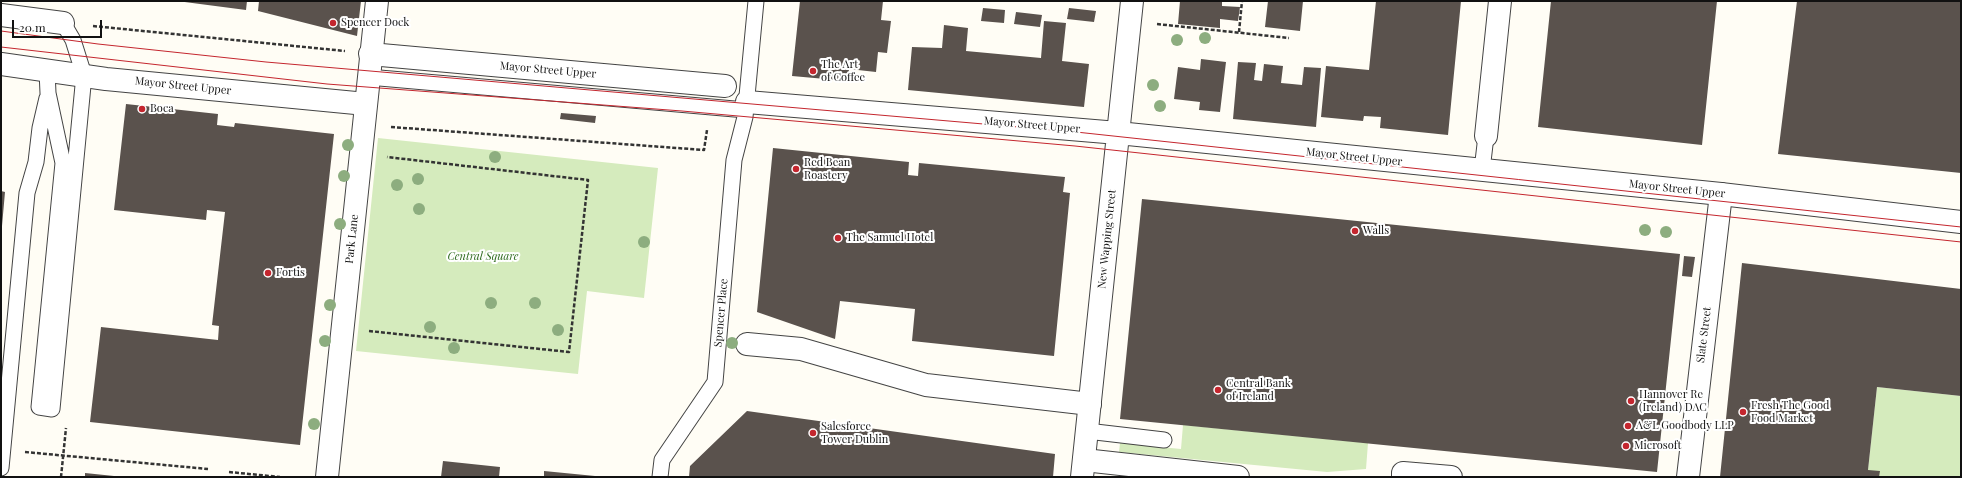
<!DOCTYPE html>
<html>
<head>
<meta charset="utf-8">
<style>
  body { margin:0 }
  #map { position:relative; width:1962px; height:478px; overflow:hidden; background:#fffdf5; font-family:"Playfair Display",serif }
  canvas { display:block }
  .frame { position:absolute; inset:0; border:2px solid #111; pointer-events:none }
  .scale { position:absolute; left:12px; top:20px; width:90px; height:18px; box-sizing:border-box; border:2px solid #111; border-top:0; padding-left:5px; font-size:12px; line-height:14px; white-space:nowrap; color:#111; -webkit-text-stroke:3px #fff; paint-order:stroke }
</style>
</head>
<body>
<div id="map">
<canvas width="1962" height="478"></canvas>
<div class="frame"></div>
<div class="scale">20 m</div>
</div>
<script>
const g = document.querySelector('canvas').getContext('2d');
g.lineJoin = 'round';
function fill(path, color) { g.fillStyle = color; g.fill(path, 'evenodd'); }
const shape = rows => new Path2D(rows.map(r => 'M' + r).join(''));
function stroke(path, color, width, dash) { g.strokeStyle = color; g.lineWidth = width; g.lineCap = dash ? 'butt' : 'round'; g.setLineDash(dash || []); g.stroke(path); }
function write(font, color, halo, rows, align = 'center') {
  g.font = font + ' "Playfair Display",serif'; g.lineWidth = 4; g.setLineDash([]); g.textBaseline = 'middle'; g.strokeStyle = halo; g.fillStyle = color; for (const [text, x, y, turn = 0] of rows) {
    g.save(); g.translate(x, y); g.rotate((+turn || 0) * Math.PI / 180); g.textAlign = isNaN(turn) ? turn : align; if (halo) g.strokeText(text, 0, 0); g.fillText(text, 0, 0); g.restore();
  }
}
const green = shape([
  [378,138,658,168,644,298,587,291,578,374,356,351],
  [1877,387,1961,396,1961,477,1879,477,1868,470],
  [1183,425,1368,443,1366,469,1327,472,1119,452,1120,443,1181,449]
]);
const building = shape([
  [177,1,247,1,246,10],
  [259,1,361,1,357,36,258,11],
  [800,1,883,1,881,20,891,21,887,53,878,52,876,72,849,69,848,81,792,76],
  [1180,1,1222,1,1222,6,1240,7,1238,21,1220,19,1220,28,1178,24],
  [1268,1,1303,1,1300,31,1265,27],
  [1376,1,1461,1,1448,135,1380,128,1381,117,1364,116,1363,121,1321,117,1326,66,1369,70],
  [1551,1,1717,1,1702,145,1538,127],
  [1797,1,1961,1,1961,173,1778,154],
  [983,8,1005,10,1004,23,981,21],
  [1069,8,1096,11,1094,22,1067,19],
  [1016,12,1042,15,1040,27,1014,24],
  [1044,21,1066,23,1062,61,1089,64,1084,107,908,90,912,47,942,48,944,25,968,28,966,51,1041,58],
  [1201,59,1226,62,1220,112,1199,110,1200,102,1174,99,1178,67,1200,70],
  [1238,62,1256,63,1254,80,1262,81,1264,64,1283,66,1281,83,1292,84,1302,85,1304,67,1321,68,1316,127,1233,119],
  [126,104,218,114,217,125,234,127,235,123,334,134,300,445,90,422,101,327,218,340,219,326,212,325,225,212,207,210,206,220,114,210],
  [561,113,596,116,595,123,560,119],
  [773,148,909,162,908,175,918,176,919,163,1065,177,1063,192,1070,193,1054,356,912,341,915,309,840,301,835,339,757,312],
  [1,191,5,192,2,226,1,226],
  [1142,199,1680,254,1657,472,1120,419],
  [1684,256,1695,257,1692,277,1682,276],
  [1742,263,1961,289,1961,396,1877,387,1868,470,1880,471,1879,477,1720,477],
  [747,411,1055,454,1053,477,689,477,690,466],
  [443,461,500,467,499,477,441,477],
  [544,471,595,476,595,477,544,477],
  [85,473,114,476,114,477,85,477]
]);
const path = shape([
  [1157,24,1289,38],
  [93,26,345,51],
  [1239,32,1242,1],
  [391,127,704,150,707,130],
  [369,331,569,352,588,180,387,157],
  [25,452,208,469],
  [229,472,280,477],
  [61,477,66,428]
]);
const service = shape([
  [47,71,48,93,63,163,39,407,52,409,84,75,73,40,63,23],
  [368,77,746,110],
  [1482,170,1486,136],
  [1087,431,1164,440],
  [1,468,27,193,36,162,40,128,47,98],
  [660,477,662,460,715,382,734,160,745,117,756,1]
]);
const pedestrian = shape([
  [370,54,725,86],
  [1486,136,1500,1],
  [747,344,801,349,926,385,1090,404],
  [1084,460,1238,477],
  [1403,477,1403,473,1451,477],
  [1688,477,1721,194]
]);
const minor = shape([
  [1,15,63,23],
  [1,64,106,79,366,104],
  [747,102,1118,133,1721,194,1961,222],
  [327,477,377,1],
  [1082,477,1132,1]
]);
const tram = shape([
  [1,31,98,44,266,62,1076,132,1961,227],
  [1,47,327,84,682,111,1075,146,1961,242]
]);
const trees = [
  [1205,38],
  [1177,40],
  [1153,85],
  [1160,106],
  [348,145],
  [495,157],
  [344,176],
  [418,179],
  [397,185],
  [419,209],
  [340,224],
  [1645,230],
  [1666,232],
  [644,242],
  [491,303],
  [535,303],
  [330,305],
  [430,327],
  [558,330],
  [325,341],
  [732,343],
  [454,348],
  [314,424]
];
const markers = [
  [333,23,4,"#c4262e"],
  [813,71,4,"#c4262e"],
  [142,109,4,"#c4262e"],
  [796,169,4,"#c4262e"],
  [1355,231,4,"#c4262e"],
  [838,238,4,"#c4262e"],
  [268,273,4,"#c4262e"],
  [1218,390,4,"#c4262e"],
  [1631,401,4,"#c4262e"],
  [1743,412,4,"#c4262e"],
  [1628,426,4,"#c4262e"],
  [813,433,4,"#c4262e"],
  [1626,446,4,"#c4262e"]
];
const poiNames = [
  ["Spencer Dock",341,23],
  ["The Art",821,65],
  ["of Coffee",821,78],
  ["Boca",150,109],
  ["Red Bean",804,163],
  ["Roastery",804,176],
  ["Walls",1363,231],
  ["The Samuel Hotel",846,238],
  ["Fortis",276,273],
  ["Central Bank",1226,384],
  ["of Ireland",1226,397],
  ["Hannover Re",1639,395],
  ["(Ireland) DAC",1639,408],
  ["Fresh The Good",1751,406],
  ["Food Market",1751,419],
  ["A&L Goodbody LLP",1636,426],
  ["Salesforce",821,427],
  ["Tower Dublin",821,440],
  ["Microsoft",1634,446]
];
const streetNames = [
  ["Mayor Street Upper",548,70,5],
  ["Mayor Street Upper",183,86,6],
  ["Mayor Street Upper",1032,125,5],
  ["Mayor Street Upper",1354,157,6],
  ["Mayor Street Upper",1677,189,6],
  ["Park Lane",352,239,-84],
  ["New Wapping Street",1107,239,-84],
  ["Spencer Place",721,313,-85],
  ["Slate Street",1704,335,-83]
];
const parkNames = [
  ["Central Square",483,257]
];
fill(green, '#d5ebbd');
fill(building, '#5a524d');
stroke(service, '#444', 17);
stroke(pedestrian, '#444', 24);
stroke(minor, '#444', 24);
stroke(path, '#333', 2.5, [4, 2]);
stroke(service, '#fff', 15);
stroke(pedestrian, '#fff', 22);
stroke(minor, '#fff', 22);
stroke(tram, '#c4262e', 1);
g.fillStyle = '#8dad7f';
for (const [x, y] of trees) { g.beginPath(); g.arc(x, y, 6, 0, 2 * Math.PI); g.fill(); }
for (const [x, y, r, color] of markers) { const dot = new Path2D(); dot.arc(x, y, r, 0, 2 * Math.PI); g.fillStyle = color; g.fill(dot); stroke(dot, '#fff', 1.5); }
write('11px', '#111', '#fff', poiNames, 'left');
write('11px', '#111', '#fff', streetNames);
write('italic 11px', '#2f6b1f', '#fff', parkNames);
</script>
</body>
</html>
